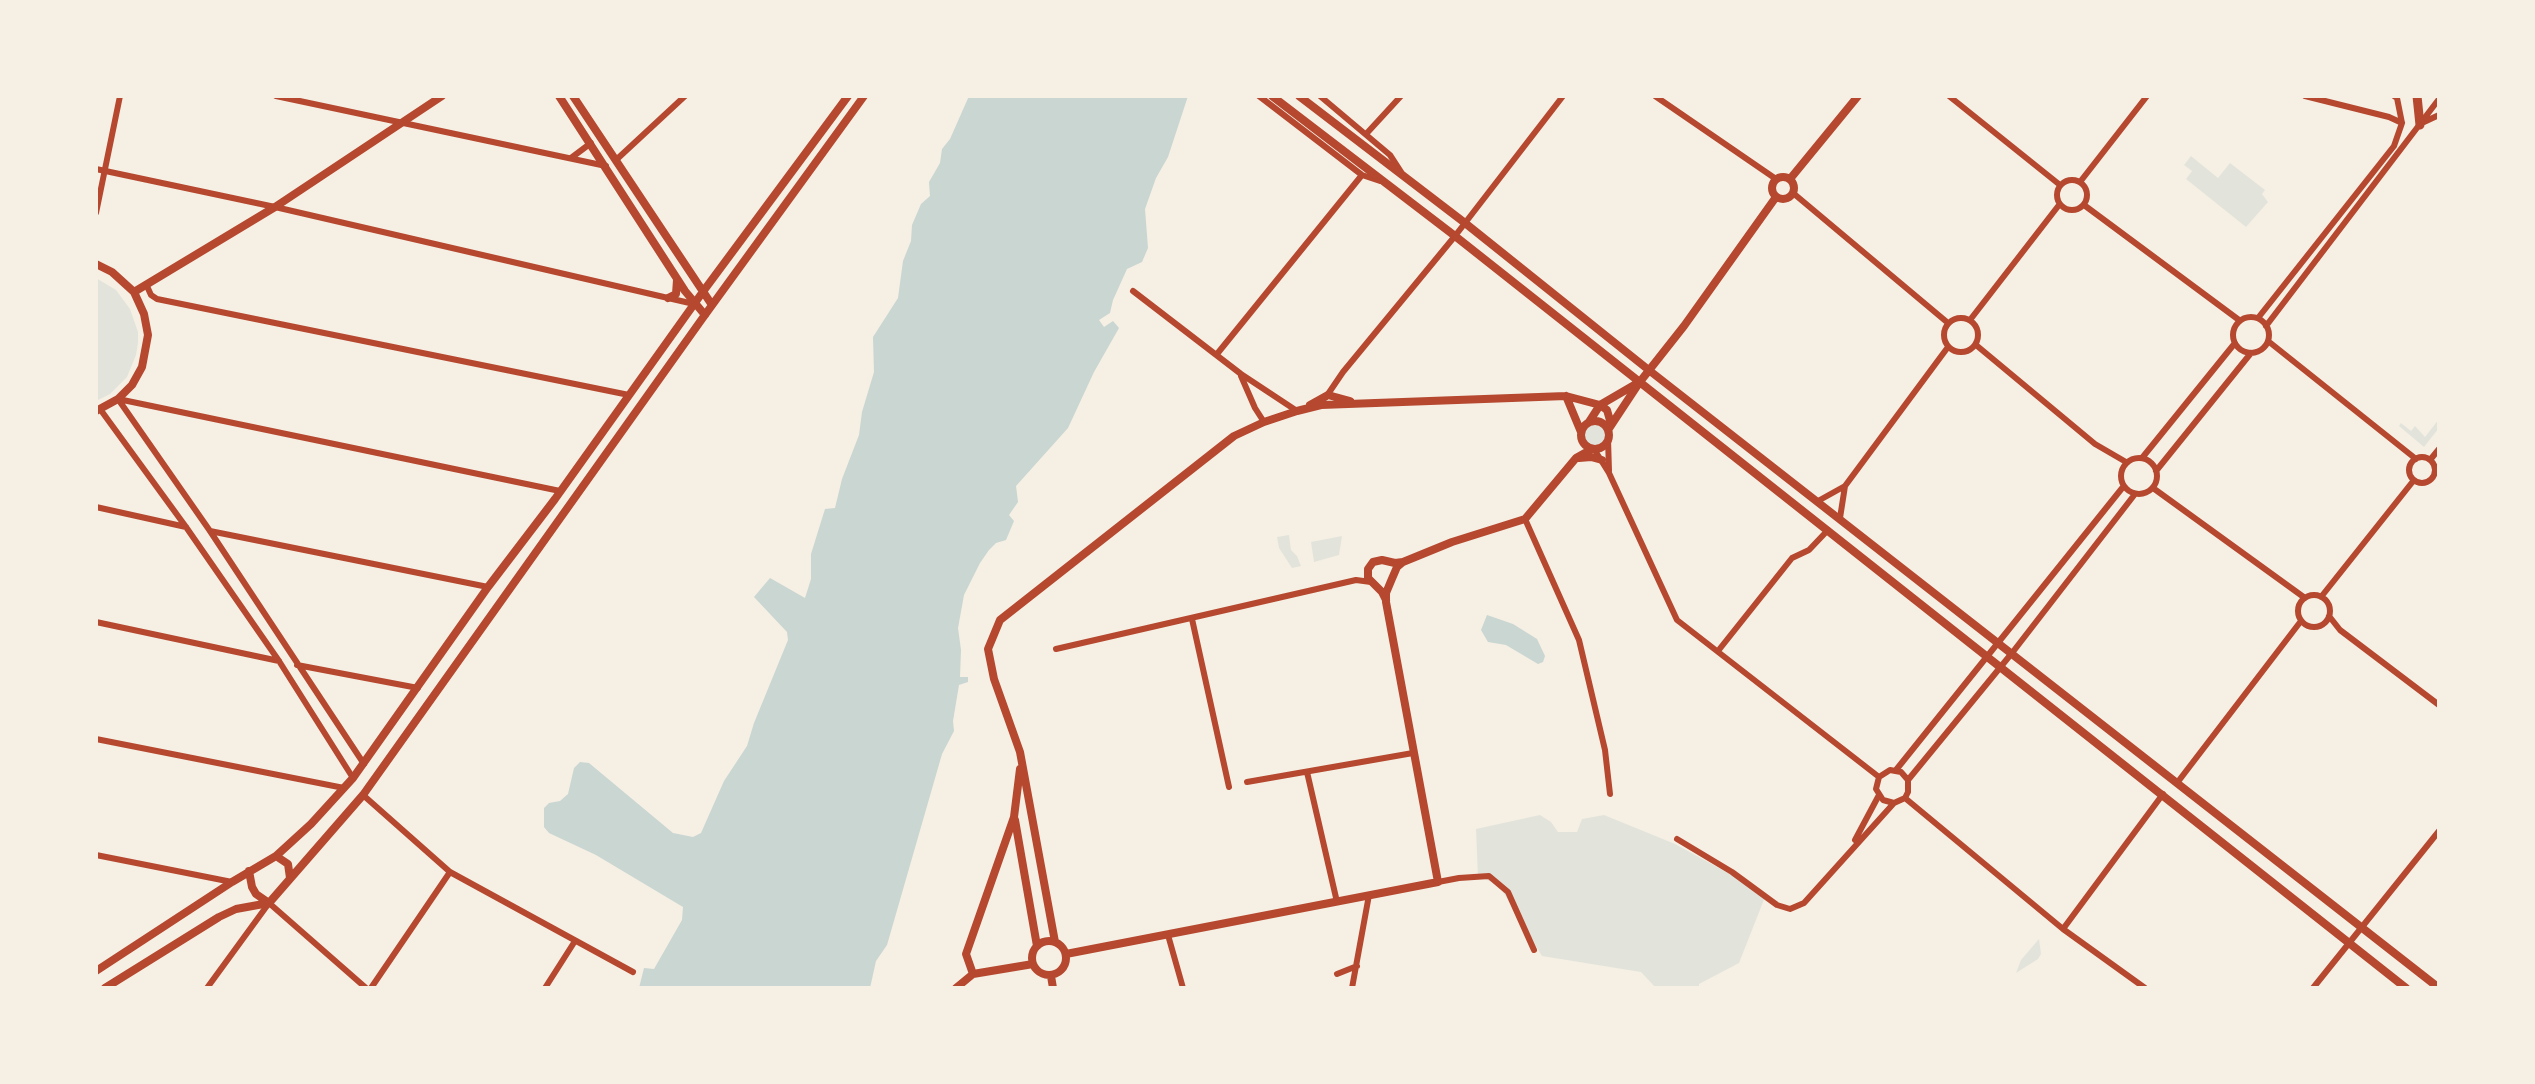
<!DOCTYPE html>
<html>
<head>
<meta charset="utf-8">
<style>
  body { margin:0 }
  #map { position:relative; width:2535px; height:1084px; overflow:hidden; background:#f6efe4; font-family:Overpass,sans-serif }
  canvas { display:block }
  .frame { position:absolute; inset:0; border:98px solid #f6efe4; pointer-events:none }
</style>
</head>
<body>
<div id="map">
<canvas width="2535" height="1084"></canvas>
<div class="frame"></div>
</div>
<script>
const g = document.querySelector('canvas').getContext('2d');
g.lineJoin = 'round';
function fill(path, color) { g.fillStyle = color; g.fill(path, 'evenodd'); }
const shape = rows => new Path2D(rows.map(r => 'M' + r).join(''));
function stroke(path, color, width, dash) { g.strokeStyle = color; g.lineWidth = width; g.lineCap = dash ? 'butt' : 'round'; g.setLineDash(dash || []); g.stroke(path); }
const green = shape([
  [2191,156,2218,178,2230,163,2265,190,2262,194,2268,202,2246,227,2186,179,2192,171,2184,165],
  [96,278,116,290,130,309,138,332,138,343,136,355,127,377,110,394,96,401],
  [2439,419,2439,428,2424,447,2399,426,2401,423,2411,431,2415,426,2425,437],
  '1583 434a12 12 0 1 1 24 0a12 12 0 1 1-24 0Z',
  [1289,535,1291,550,1297,556,1301,566,1292,568,1279,548,1277,537],
  [1342,536,1339,555,1314,562,1311,542],
  [1540,815,1551,822,1558,832,1577,832,1582,819,1604,815,1675,844,1730,874,1765,897,1739,963,1699,984,1699,988,1656,988,1641,972,1542,956,1498,884,1478,877,1476,829],
  [2039,939,2041,954,2038,959,2016,973,2021,960]
]);
const water = shape([
  [969,96,1188,96,1168,157,1156,178,1145,209,1148,248,1142,262,1127,269,1113,300,1110,313,1099,320,1104,327,1113,321,1119,328,1094,372,1068,428,1016,486,1018,502,1009,515,1014,521,1006,540,996,543,989,550,980,563,964,595,958,628,961,650,960,677,968,677,968,682,959,685,953,721,954,731,942,754,887,945,876,961,870,988,639,988,644,968,654,969,682,920,683,907,596,855,549,833,544,827,544,808,549,803,560,801,568,794,574,768,580,762,589,763,673,833,693,837,701,833,724,781,747,746,754,723,788,640,787,632,754,597,770,578,805,598,811,579,811,554,825,509,835,508,842,479,859,435,862,412,874,372,873,337,898,298,903,261,911,241,912,225,921,204,930,196,929,182,940,163,942,149,950,139],
  [1487,615,1513,624,1537,639,1545,656,1543,662,1538,664,1506,645,1488,642,1481,630]
]);
const minor = shape([
  [276,96,606,166],
  [1259,96,1362,175,1380,181],
  [1320,96,1390,155,1401,172],
  [1655,96,1776,179],
  [1949,96,2060,185],
  [2305,96,2389,117,2402,123],
  [2424,122,2439,115],
  [1367,133,1401,96],
  [571,158,591,143],
  [616,160,685,96],
  [96,169,275,207,694,304],
  '2057 195a15 15 0 1 1 30 0a15 15 0 1 1-30 0Z',
  [2080,182,2147,96],
  [1793,193,1948,323],
  [2084,205,2239,320],
  [96,213,120,96],
  [146,284,151,295,157,299,629,395],
  [1133,291,1241,374,1297,411],
  '2233 335a18 18 0 1 1 36 0a18 18 0 1 1-36 0Z',
  '1944 335a17 17 0 1 1 34 0a17 17 0 1 1-34 0Z',
  [2258,318,2394,146,2402,123,2397,98,2394,96],
  [1970,320,2059,205],
  [2266,326,2439,99],
  [2268,341,2416,459],
  [1976,345,2095,444,2126,462],
  [1217,354,1362,175],
  [1241,376,1255,408,1264,422],
  [1326,397,1343,372,1455,236,1563,96],
  [118,399,560,491],
  [118,399,210,531,364,764],
  [100,409,186,527,279,661,353,778],
  [1608,439,1609,471],
  [1594,449,1609,473,1677,620,1879,777],
  '2409 470a13 13 0 1 1 26 0a13 13 0 1 1-26 0Z',
  '2121 476a18 18 0 1 1 36 0a18 18 0 1 1-36 0Z',
  [2142,458,2235,343],
  [2430,460,2439,449],
  [2156,471,2251,353],
  [2153,488,2305,598],
  [1818,501,1845,486,1948,347],
  [96,507,186,527],
  [1840,518,1845,486],
  [1525,519,1579,640,1605,750,1610,794],
  [210,531,488,587],
  '2298 611a16 16 0 1 1 32 0a16 16 0 1 1-32 0Z',
  [2321,597,2414,480],
  [2329,616,2340,630,2439,705],
  [1192,619,1229,787],
  [96,622,279,661],
  [1056,649,1356,580,1371,582],
  [1718,651,1792,558,1809,550,1828,530],
  [297,665,418,688],
  [96,739,344,788],
  [1896,770,2123,487],
  [1307,772,1337,902],
  [1908,780,2012,653,2135,494],
  [1247,782,1413,753],
  [2177,783,2301,621],
  [363,795,450,872,633,972],
  [1905,798,2063,929,2145,988],
  [1677,839,1732,872,1777,905,1790,909,1804,903,1894,803,1905,798,1908,792,1908,780,1901,772,1890,770,1879,777,1876,789,1883,800,1894,803],
  [1855,840,1879,795],
  [96,855,232,882],
  [1438,882,1459,878,1489,876,1508,892,1534,950],
  [2063,929,2163,794],
  [1168,935,1183,988],
  [1337,974,1357,966],
  [207,988,269,903,366,988],
  [371,988,450,872],
  [545,988,575,941],
  [1352,988,1369,895],
  [2313,988,2439,831]
]);
const tertiary = shape([
  [559,96,685,291,705,315],
  [573,96,712,305],
  [1272,96,1455,236,2406,988],
  [1299,96,1465,223,1650,371,2439,988],
  '1772 188a11 11 0 1 1 22 0a11 11 0 1 1-22 0Z',
  [1790,179,1858,96],
  [96,264,112,272,134,292,144,314,148,335,142,367,132,385,118,399,96,411],
  [134,292,275,207,442,96],
  [668,298,676,294,677,280],
  [1566,396,1581,432],
  [1310,405,1328,395,1350,401],
  '1581 435a14 14 0 1 1 28 0a14 14 0 1 1-28 0Z',
  [1589,422,1600,405,1636,384],
  [1608,430,1639,383,1684,326,1776,197],
  [1579,458,1591,457,1602,460],
  [1386,600,1382,592,1368,578,1368,569,1373,562,1382,560,1395,563,1403,562,1452,542,1525,519,1576,458,1592,449],
  [1015,820,1037,946],
  [276,856,288,864,290,878],
  [249,871,252,887,256,894,269,903],
  [269,903,363,795,702,319,864,96],
  '1032 958a17 17 0 1 1 34 0a17 17 0 1 1-34 0Z',
  [1055,942,1020,752,994,679,988,649,1000,620,1234,436,1264,422,1297,411,1321,405,1566,396,1600,405,1607,410,1611,424],
  [1066,954,1438,882,1386,602,1386,593,1391,581,1397,567,1403,562],
  [96,971,232,882,276,856,311,824,353,778,488,587,555,499,702,293,848,96],
  [973,974,966,954,1014,817,1020,769],
  [1051,976,1053,988],
  [105,988,219,917,236,909,269,903],
  [956,988,973,974,1033,964]
]);
const secondary = shape([
  [2417,96,2420,125]
]);
fill(green, '#e2e4dc');
fill(water, '#c9d6d2');
stroke(minor, '#b5482f', 6);
stroke(tertiary, '#b5482f', 8);
stroke(secondary, '#b5482f', 9);
</script>
</body>
</html>
